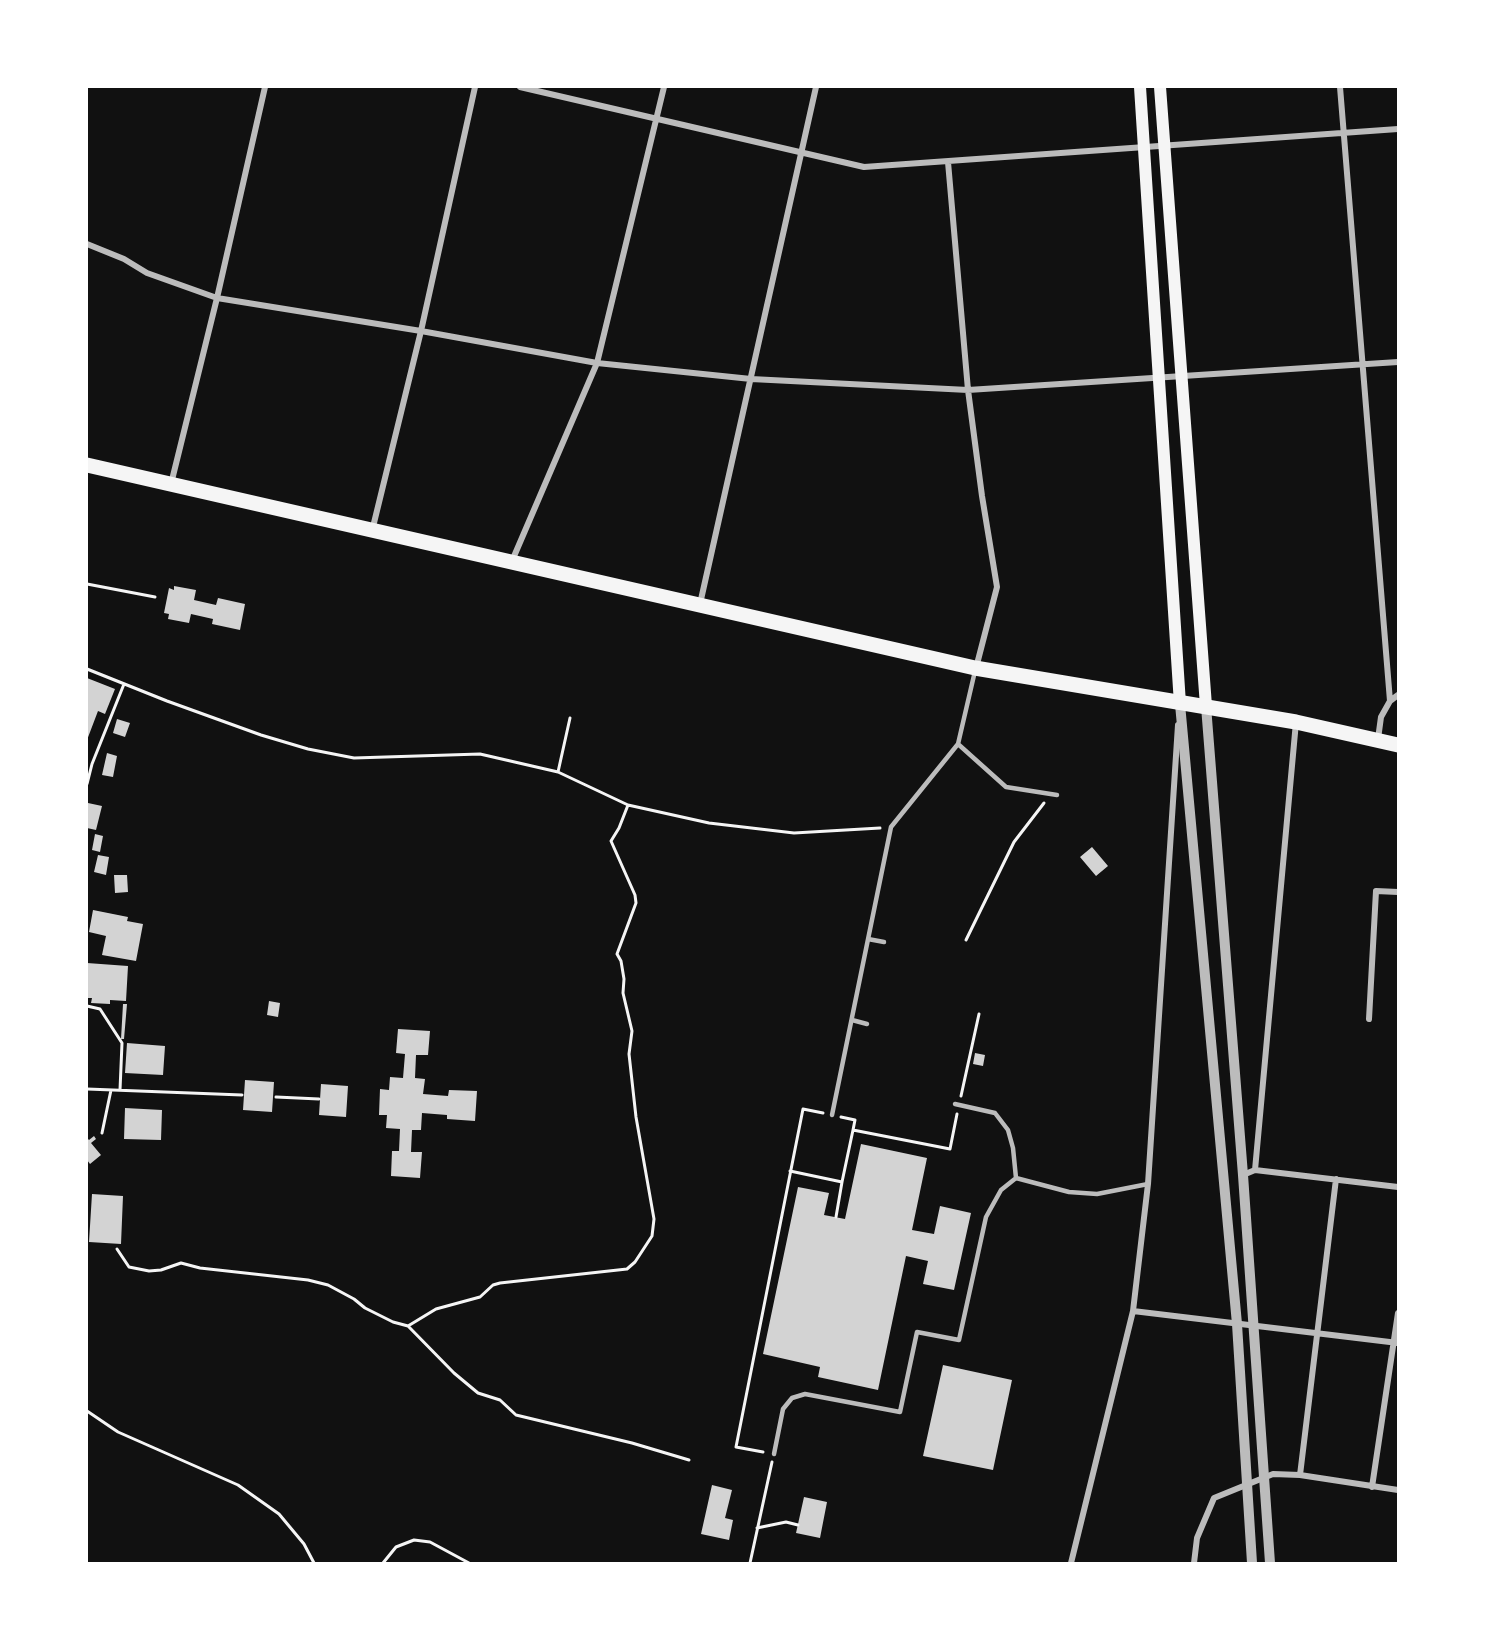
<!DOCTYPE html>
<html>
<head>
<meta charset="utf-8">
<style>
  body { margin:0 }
  #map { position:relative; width:1485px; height:1650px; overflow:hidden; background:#111; font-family:Quicksand,sans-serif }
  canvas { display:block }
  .frame { position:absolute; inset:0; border:88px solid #fff; pointer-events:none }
</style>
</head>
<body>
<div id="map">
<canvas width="1485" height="1650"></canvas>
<div class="frame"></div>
</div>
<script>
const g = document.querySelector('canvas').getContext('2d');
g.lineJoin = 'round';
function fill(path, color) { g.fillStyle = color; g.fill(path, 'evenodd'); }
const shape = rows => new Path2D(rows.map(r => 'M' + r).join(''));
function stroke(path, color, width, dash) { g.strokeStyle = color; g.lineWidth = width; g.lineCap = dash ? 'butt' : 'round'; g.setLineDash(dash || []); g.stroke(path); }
const building = shape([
  [174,586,196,590,194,600,216,605,218,598,245,604,240,630,212,624,213,619,191,614,189,623,168,619,169,614,164,613,169,588,174,590],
  [87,678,115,689,105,714,98,711,87,740],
  [117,719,130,723,125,737,113,733],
  [107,753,117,756,113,777,102,775],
  [88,803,102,806,96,830,87,828],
  [95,834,103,836,100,852,92,850],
  [1092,847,1108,866,1096,876,1080,857],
  [98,855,109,857,106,875,94,872],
  [114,875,127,875,128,892,115,893],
  [93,910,128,917,127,921,143,924,136,961,102,955,106,936,89,932],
  [87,963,128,966,126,1001,110,1000,110,1004,91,1003,92,998,87,998],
  [269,1001,280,1003,278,1017,267,1015],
  [123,1004,127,1004,124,1039,121,1039],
  [398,1029,430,1031,428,1055,416,1055,415,1078,425,1079,423,1094,448,1096,449,1090,477,1091,475,1121,447,1119,447,1115,422,1113,421,1130,412,1130,411,1152,422,1152,420,1178,391,1176,392,1151,399,1151,400,1129,386,1128,387,1115,379,1115,380,1089,389,1090,390,1077,403,1078,405,1054,396,1053],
  [127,1043,165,1046,163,1075,125,1073],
  [975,1053,985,1055,983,1066,973,1064],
  [245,1080,274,1082,272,1112,243,1110],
  [321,1084,348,1086,346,1117,319,1115],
  [125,1108,162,1110,161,1140,124,1139],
  [94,1136,96,1139,91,1143,101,1155,90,1164,87,1160,87,1138,89,1140],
  [861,1144,927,1158,912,1230,934,1234,940,1206,971,1213,954,1290,923,1284,928,1261,906,1256,878,1390,818,1377,820,1367,763,1354,798,1187,829,1193,824,1215,845,1219],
  [92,1194,123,1196,121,1244,89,1242],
  [943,1365,1012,1380,993,1470,923,1456],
  [712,1485,732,1490,725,1518,733,1520,729,1540,701,1534],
  [804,1497,827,1502,820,1538,796,1533]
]);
const path = shape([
  [87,584,155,597],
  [87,669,167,701,261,735,308,749,354,758,480,754,558,772,628,805,709,823,794,833,880,828],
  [558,772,570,718],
  [87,784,92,764,124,684],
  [966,940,1014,842,1044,803],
  [87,1006,100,1009,122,1043,120,1090],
  [87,1089,242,1095],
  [961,1096,979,1014],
  [276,1097,319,1099],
  [841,1117,855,1120,853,1130,950,1149,957,1114],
  [102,1133,111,1090],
  [790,1171,842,1182,853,1130],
  [836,1217,842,1182],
  [117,1249,129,1267,149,1271,161,1270,181,1263,200,1268,308,1280,328,1285,354,1299,365,1308,393,1322,408,1326,436,1309,480,1297,493,1285,500,1283,627,1269,635,1262,652,1236,654,1219,636,1117,629,1054,632,1031,623,993,624,979,621,961,617,954,636,903,635,895,611,841,619,828,628,805],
  [408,1326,454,1373,478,1393,500,1400,516,1415,632,1443,689,1460],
  [87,1411,118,1432,238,1485,279,1514,304,1544,314,1563],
  [763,1452,736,1447,803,1109,823,1113],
  [757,1528,786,1522,798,1525],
  [383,1563,396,1547,414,1540,430,1542,469,1563],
  [750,1563,772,1462]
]);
const service = shape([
  [958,744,1006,787,1057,795],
  [868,939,884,942],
  [852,1020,867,1024],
  [955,1104,995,1113,1008,1130,1013,1148,1016,1178,1069,1192,1097,1194,1148,1184],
  [832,1115,891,827,958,744,975,671],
  [774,1454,783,1409,792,1398,805,1394,900,1412,917,1332,959,1340,986,1217,1001,1190,1016,1178]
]);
const minor = shape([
  [520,87,864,167,1398,129],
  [1340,87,1390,701],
  [948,162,968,390,982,496,997,587,976,668],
  [87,244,124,259,147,273,217,298,421,331,597,363,751,379,968,390,1398,362],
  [171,484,217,298,265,87],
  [372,531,421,331,475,87],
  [512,561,597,363,664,87],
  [700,604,816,87],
  [1378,739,1381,717,1390,701,1398,695],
  [1369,1019,1376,891,1398,892],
  [1255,1170,1296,722],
  [1243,1175,1255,1170,1398,1187],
  [1133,1311,1398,1343],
  [1300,1475,1336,1179],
  [1372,1487,1398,1313],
  [1071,1563,1133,1311,1148,1184,1178,725],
  [1194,1563,1197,1538,1214,1498,1273,1474,1300,1475,1398,1490]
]);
const tertiary = shape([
  [1180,704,1237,1324,1252,1563],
  [1206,706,1243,1175,1270,1563]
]);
const secondary = shape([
  [1140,87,1180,704],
  [1160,87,1206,706]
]);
const primary = shape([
  [87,465,975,668,1296,722,1398,745]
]);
fill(building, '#d3d3d3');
stroke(path, '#f5f5f5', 3);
stroke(service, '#bcbcbc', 4.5);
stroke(minor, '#bcbcbc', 6);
stroke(tertiary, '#bcbcbc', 10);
stroke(secondary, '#f5f5f5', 12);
stroke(primary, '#f5f5f5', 15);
</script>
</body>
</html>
